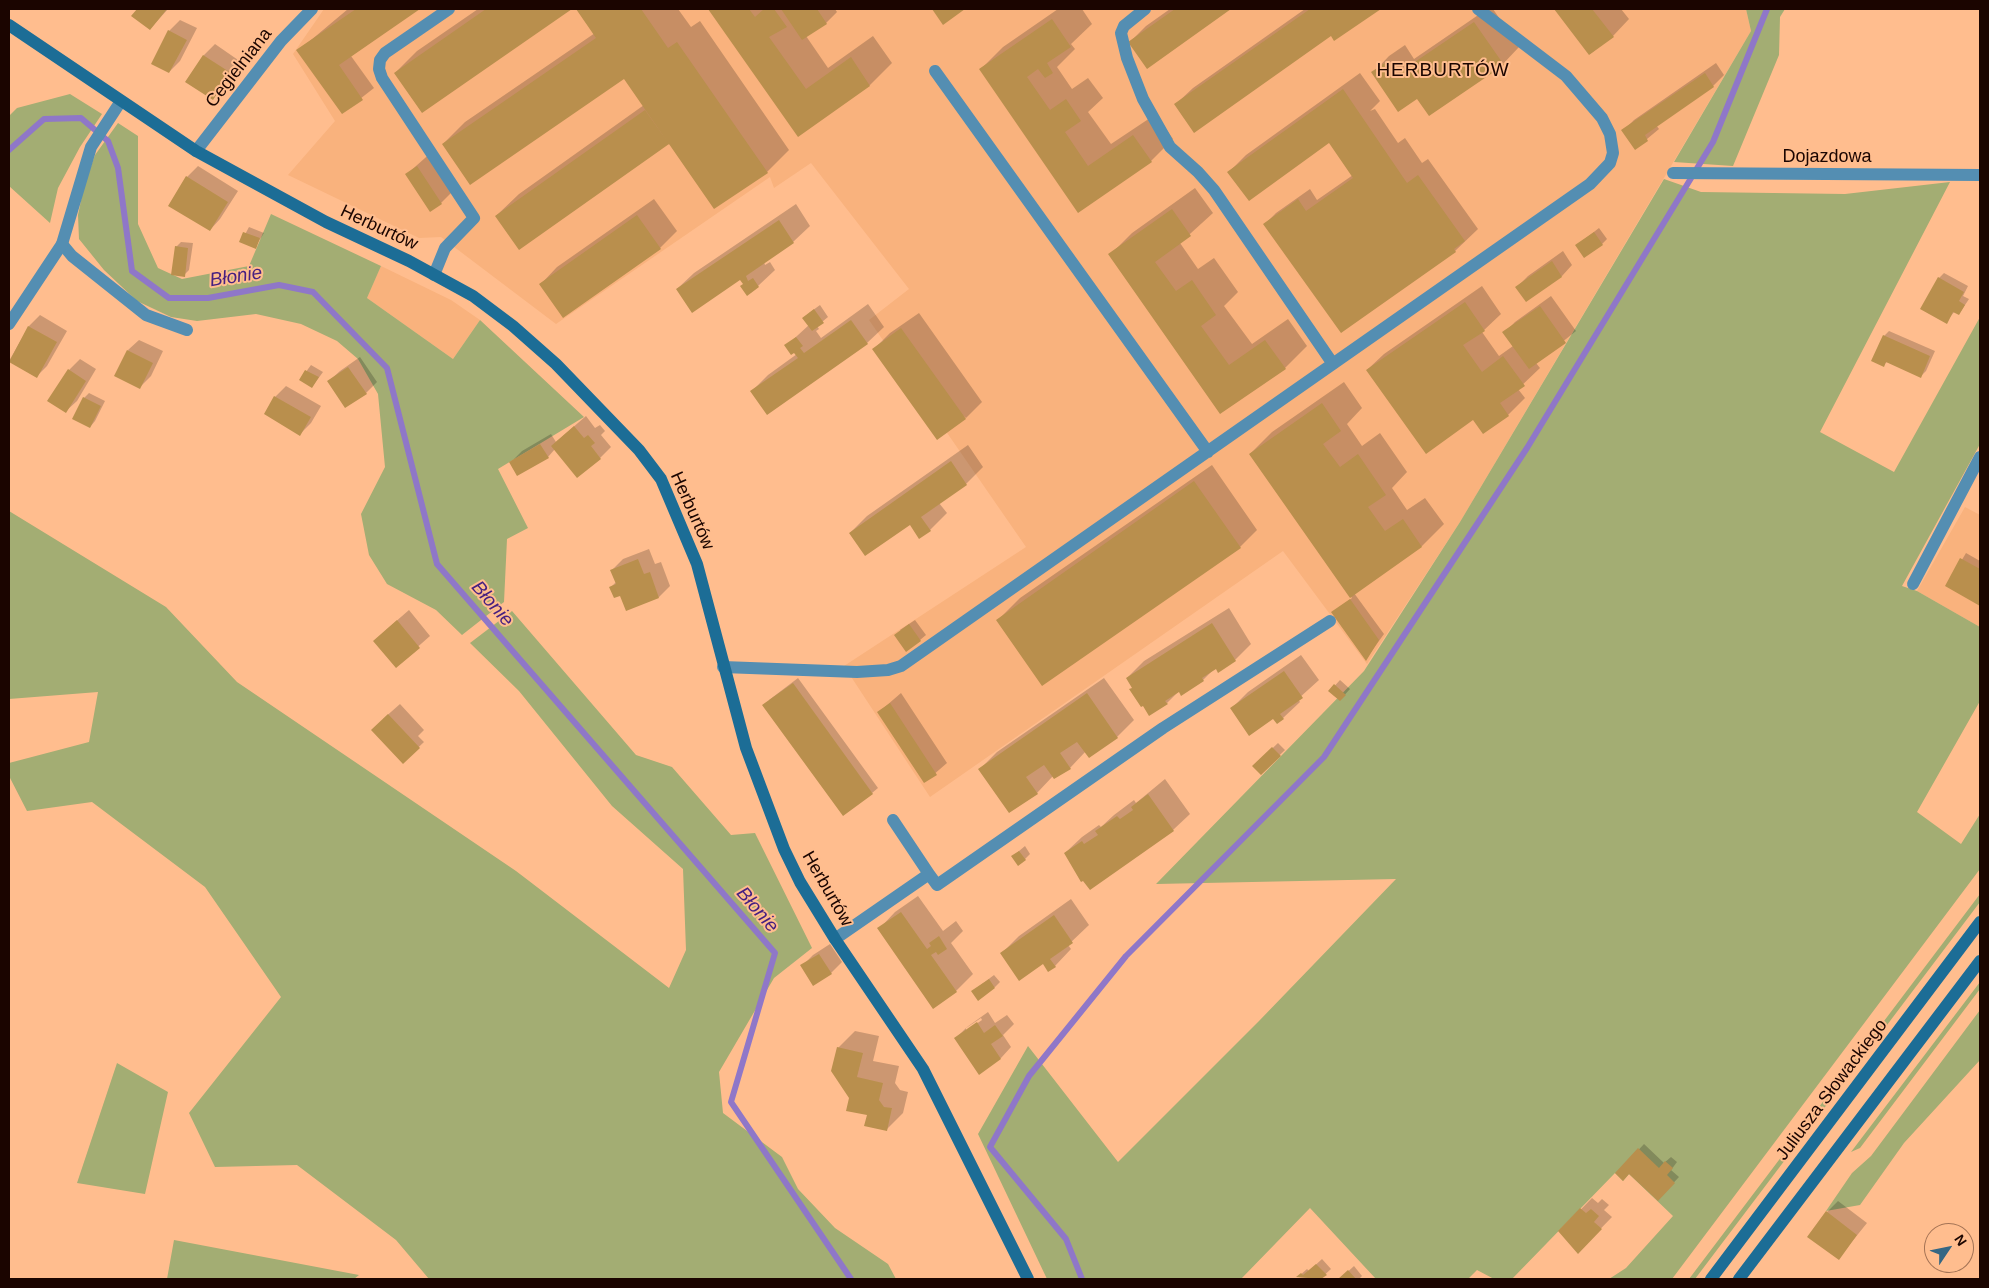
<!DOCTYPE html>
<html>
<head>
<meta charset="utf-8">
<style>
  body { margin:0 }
  #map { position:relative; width:1989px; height:1288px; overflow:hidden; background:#ffbd8e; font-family:Arial,sans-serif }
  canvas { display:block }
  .frame { position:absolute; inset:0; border:10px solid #1b0500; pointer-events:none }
  .north { position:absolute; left:1924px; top:1223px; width:50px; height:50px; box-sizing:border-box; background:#ffbd8e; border:1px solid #a47355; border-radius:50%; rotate:56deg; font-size:14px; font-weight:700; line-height:20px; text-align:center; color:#1b0500 }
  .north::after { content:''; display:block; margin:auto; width:18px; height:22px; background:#356784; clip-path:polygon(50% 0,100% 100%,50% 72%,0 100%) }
</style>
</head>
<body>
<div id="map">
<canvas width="1989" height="1288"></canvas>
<div class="frame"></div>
<div class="north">N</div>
</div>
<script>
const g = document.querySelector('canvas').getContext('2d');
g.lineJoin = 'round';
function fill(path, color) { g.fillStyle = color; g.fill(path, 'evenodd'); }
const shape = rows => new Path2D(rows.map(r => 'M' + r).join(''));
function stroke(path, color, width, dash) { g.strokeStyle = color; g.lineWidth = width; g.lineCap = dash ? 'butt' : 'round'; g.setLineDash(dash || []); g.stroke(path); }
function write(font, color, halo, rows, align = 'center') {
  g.font = font + ' Arial,sans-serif'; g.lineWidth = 4; g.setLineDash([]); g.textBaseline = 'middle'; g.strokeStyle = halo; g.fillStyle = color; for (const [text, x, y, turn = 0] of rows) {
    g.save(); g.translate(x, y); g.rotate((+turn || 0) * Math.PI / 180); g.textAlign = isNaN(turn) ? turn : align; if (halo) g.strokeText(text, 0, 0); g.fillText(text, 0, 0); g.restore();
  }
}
const built = shape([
  [324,9,1746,9,1751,31,1460,522,1367,664,1283,551,930,797,844,666,1026,547,869,320,909,289,811,163,774,188,770,177,556,324,441,237,419,238,288,175,335,121,293,54],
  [381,266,451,300,480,320,453,359,367,298],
  [1965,507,1980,515,1980,627,1917,591]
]);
const green = shape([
  [1746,9,1785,9,1780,17,1779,55,1733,166,1674,162,1751,31],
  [70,94,102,114,80,147,58,188,50,223,9,186,9,116,17,108],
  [118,123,138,136,138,224,158,268,182,279,249,266,271,214,381,266,367,298,453,359,480,320,584,417,498,469,528,528,507,539,504,602,462,635,436,610,387,584,369,555,361,514,385,467,378,394,358,359,337,341,301,324,256,314,197,321,171,317,137,301,104,270,79,239,78,215,84,186,95,155],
  [1664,179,1701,192,1845,194,1950,182,1820,432,1894,472,1980,317,1980,444,1902,586,1917,591,1980,627,1980,701,1917,812,1961,844,1980,814,1980,869,1672,1279,1609,1279,1626,1268,1673,1216,1629,1174,1623,1181,1615,1173,1512,1279,1494,1279,1477,1270,1468,1279,1376,1279,1310,1208,1241,1279,1047,1279,978,1134,1028,1046,1118,1162,1259,1021,1396,879,1156,884,1364,671,1460,522],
  [9,511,166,607,237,682,516,871,669,988,686,950,683,869,612,806,519,691,470,643,512,611,636,755,672,767,731,835,755,833,812,948,774,978,719,1072,723,1113,782,1157,798,1189,835,1228,888,1264,896,1279,429,1279,396,1240,297,1165,215,1167,189,1113,281,997,205,887,92,802,27,811,9,776,9,763,89,742,98,692,9,699],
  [1980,894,1980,902,1695,1279,1689,1279],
  [1980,982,1980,989,1860,1148,1851,1152],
  [1980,1010,1980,1060,1904,1143,1860,1205,1826,1211,1852,1173,1871,1156],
  [117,1063,168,1092,145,1194,77,1183],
  [174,1240,359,1275,354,1279,167,1279]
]);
const shadow = shape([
  [138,9,168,9,150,29,133,15],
  [348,9,418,9,351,56,374,88,342,113,298,51],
  [478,9,569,9,422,112,395,73,417,51],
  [578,9,678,9,691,27,700,21,789,150,767,172,670,142,519,248,496,216,519,194,644,105,625,77,443,144,465,122,595,33],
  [709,9,835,9,837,12,826,23,806,36,828,68,873,36,892,63,870,85,798,135],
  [1058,9,1082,9,1092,24,1071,44,1075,49,1057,67,1072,89,1088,78,1103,98,1088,112,1111,144,1156,114,1173,139,1151,161,1079,211,981,69,1003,47],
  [1170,9,1229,9,1148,67,1130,42,1146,26],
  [1305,9,1378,9,1334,39,1331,34,1176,104,1193,88],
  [1487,9,1493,9,1519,47,1503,64,1417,97,1373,73,1389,56,1405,45,1414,59],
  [1555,9,1621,9,1629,19,1613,36,1590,54],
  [180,20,197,28,180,61,169,72,169,31],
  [215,44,241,62,223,88,212,99,187,81,204,55],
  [1716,63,1724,75,1713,86,1656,125,1659,129,1635,149,1623,131,1634,120],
  [1360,73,1380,101,1370,111,1375,109,1398,143,1405,138,1422,163,1428,159,1478,229,1455,251,1265,224,1276,213,1310,189,1317,200,1353,175,1330,142,1229,172,1246,155],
  [434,150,458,186,441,203,407,174],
  [198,166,238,191,220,219,210,230,187,177],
  [1195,188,1213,213,1180,243,1198,269,1214,258,1238,292,1224,306,1252,344,1288,319,1307,346,1285,368,1221,412,1110,255,1132,233],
  [654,199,677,231,660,248,541,284,557,267],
  [796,204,810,226,793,242,764,262,765,265,770,262,775,270,758,286,745,284,741,278,677,289,694,273],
  [249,227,264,233,255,247,241,242],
  [1599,228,1607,239,1602,244,1577,245],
  [181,242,193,243,189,270,184,275,176,247],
  [1563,251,1572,265,1562,276,1526,300,1517,287,1528,276],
  [1944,273,1968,286,1963,296,1969,299,1959,314,1955,311,1946,322,1939,278],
  [1482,286,1501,314,1482,332,1499,356,1513,346,1504,333,1515,322,1551,296,1576,331,1536,363,1540,368,1518,389,1525,398,1508,415,1473,418,1367,370,1384,354],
  [868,304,884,327,867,343,752,391,768,375,797,354,786,346,809,325,809,313,820,305,828,317,817,326,819,329,816,331,821,338],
  [919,313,982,402,966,418,874,349,890,333],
  [40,315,67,331,47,366,36,377,9,361,29,326],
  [1889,331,1935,351,1926,371,1921,376,1887,362,1883,365,1884,336],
  [139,340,163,351,151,376,140,387,128,350],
  [360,357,377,382,366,393,329,381,340,371],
  [80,359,96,369,77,401,66,411,69,370],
  [311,365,323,372,312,387,300,380],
  [1344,382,1362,408,1347,424,1362,446,1380,433,1407,472,1392,488,1407,510,1425,498,1444,524,1422,546,1354,593,1384,634,1366,659,1333,612,1352,598,1250,454,1272,432],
  [286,386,321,406,311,423,300,434,266,414,275,397],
  [89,393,105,401,95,421,90,427,84,398],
  [586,416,595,428,600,425,605,431,601,435,611,447,600,458,555,449,548,457,511,462,522,451,551,434,556,442],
  [968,445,983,467,966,484,939,503,947,513,930,530,910,524,850,533,867,516],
  [1212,465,1257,530,1240,547,998,620,1020,598],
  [649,549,655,564,661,562,670,586,659,597,621,594,611,587,616,582,612,570,623,559],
  [1966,553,1980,561,1980,604,1947,585],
  [1229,608,1251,644,1235,660,1216,667,1203,680,1179,691,1167,703,1133,687,1127,678,1144,661],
  [409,610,430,636,396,666,386,630],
  [915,620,926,635,920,640,900,630],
  [1301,655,1319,680,1298,699,1300,702,1283,718,1232,708,1248,692],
  [798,678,878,788,872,793,769,700],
  [1104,678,1134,720,1117,737,1086,751,1070,768,1053,776,1037,793,980,769,997,752],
  [1340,680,1350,689,1340,700,1330,691],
  [901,693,947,763,925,782,879,712],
  [400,704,424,730,418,736,424,742,403,762,383,719],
  [1278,743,1285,750,1261,773,1254,766],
  [1165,779,1190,814,1173,830,1081,881,1065,853,1082,837,1099,825,1101,827,1114,815,1134,800,1136,803],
  [1025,846,1030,854,1025,859,1013,856],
  [918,896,943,931,956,921,963,931,951,943,973,974,956,991,934,1007,879,929,895,912],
  [1071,899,1089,925,1068,945,1071,949,1055,966,1002,953,1019,936],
  [830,944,842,962,831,973,802,966,813,955],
  [994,975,1000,982,995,987,978,987],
  [988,1012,995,1023,1007,1015,1014,1024,1003,1035,1011,1047,1001,1058,979,1073,956,1038,967,1027],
  [981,1018,982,1020,966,1031,966,1028],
  [855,1031,879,1036,873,1061,899,1066,895,1083,900,1090,908,1092,903,1113,886,1130,850,1098,838,1048],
  [1644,1144,1664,1163,1671,1157,1677,1162,1671,1170,1679,1177,1658,1199,1630,1172,1617,1173],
  [1592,1198,1598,1203,1602,1199,1609,1205,1604,1210,1612,1217,1578,1252,1560,1231],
  [1838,1201,1867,1223,1838,1259,1827,1212],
  [1322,1259,1331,1269,1320,1279,1298,1277,1307,1269,1309,1271],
  [1354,1266,1362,1276,1359,1279,1340,1279]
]);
const stream = shape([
  [9,150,44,119,81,118,108,141,118,168,132,271,169,298,208,298,279,285,313,292,387,368,437,564,775,953,731,1102,851,1279],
  [1082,1279,1066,1239,990,1147,1029,1076,1126,956,1324,757,1527,448,1713,142,1767,9]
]);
const building = shape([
  [137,9,167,9,150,30,131,16],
  [356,9,420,9,339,65,363,100,342,114,296,50],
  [486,9,572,9,422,113,394,73],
  [576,9,641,9,668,48,677,42,768,173,714,209,624,79,470,185,442,144,596,38],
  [708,9,749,9,755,17,764,9,774,9,787,27,769,37,806,89,851,57,870,86,798,137],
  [781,9,817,9,827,24,802,40],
  [932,9,965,9,943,25],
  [1175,9,1231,9,1147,69,1128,42],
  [1310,9,1381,9,1334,41,1331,36,1194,133,1174,104],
  [1554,9,1592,9,1614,37,1589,55],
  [1052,19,1071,47,1047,63,1053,73,1045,78,1038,69,1027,77,1050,110,1066,99,1081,121,1065,132,1088,166,1133,135,1152,162,1078,213,979,69],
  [1474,22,1504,65,1429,116,1417,99,1398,112,1371,72,1388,61,1397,74],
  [168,30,187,40,169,73,151,64],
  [203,55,231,73,213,100,185,82],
  [1705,73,1714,87,1645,135,1648,141,1635,150,1621,130],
  [1343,89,1407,183,1418,175,1465,241,1454,249,1456,252,1341,333,1263,224,1298,199,1306,211,1353,178,1329,143,1249,201,1227,172],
  [645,110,669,144,519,250,495,216],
  [417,166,442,204,430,212,405,174],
  [186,176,228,202,210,231,168,206],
  [1172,209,1191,236,1155,262,1176,291,1192,280,1216,315,1201,326,1229,365,1265,340,1286,369,1220,414,1108,254],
  [637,215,661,249,563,318,539,284],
  [779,220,794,243,746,276,748,281,753,278,759,287,747,296,740,286,743,284,740,280,692,313,676,289],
  [243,232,260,238,256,249,239,242],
  [1594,232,1603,245,1584,258,1575,245],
  [175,246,188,248,185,277,171,275],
  [1552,261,1562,277,1526,302,1515,287],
  [1938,277,1964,292,1959,301,1965,305,1959,315,1953,312,1947,324,1920,309],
  [1465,302,1485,331,1463,345,1482,372,1503,356,1525,386,1500,403,1509,416,1483,434,1473,420,1426,454,1366,370],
  [1540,306,1566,343,1529,369,1502,332],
  [814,309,824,323,812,331,802,318],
  [851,320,868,344,767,415,750,391,798,358,794,353,791,355,784,345,796,337,803,346,800,348,804,353],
  [28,326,57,342,37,378,9,362],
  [901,328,966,419,937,440,872,349],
  [1883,335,1930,356,1921,378,1886,362,1884,367,1871,361],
  [127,350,153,363,140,389,114,376],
  [348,367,367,394,345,408,327,381],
  [68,369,86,381,66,413,47,401],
  [305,370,319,377,312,388,299,380],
  [274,396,311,417,300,436,264,414],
  [83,397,101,406,90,428,72,419],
  [1322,403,1341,431,1323,444,1340,467,1358,454,1386,495,1368,507,1385,531,1403,519,1422,547,1350,598,1249,454],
  [574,426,584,438,588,435,595,443,591,446,601,459,577,478,551,446],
  [540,444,549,458,517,476,509,462],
  [951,461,967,485,921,517,931,531,919,539,910,525,865,556,849,533],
  [1194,481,1241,548,1042,686,996,620],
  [1960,558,1980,569,1980,606,1945,586],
  [638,559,644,574,650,572,659,598,626,611,620,596,614,598,609,587,616,584,610,570],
  [1350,599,1379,640,1366,661,1331,612],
  [397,620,420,648,396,668,373,641],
  [1212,623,1236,661,1218,673,1216,669,1202,678,1204,681,1181,696,1179,692,1165,701,1168,704,1149,716,1143,706,1141,707,1129,689,1132,688,1126,678],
  [909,624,921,641,906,652,894,635],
  [1284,671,1303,698,1280,714,1284,719,1277,724,1273,719,1249,736,1230,708],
  [793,683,873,794,843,816,762,705],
  [1334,684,1346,695,1340,701,1328,691],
  [1087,693,1118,738,1089,758,1077,742,1060,753,1071,769,1054,779,1044,765,1026,777,1038,794,1009,813,978,769],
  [890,703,937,775,924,783,877,712],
  [388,714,420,748,403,764,371,730],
  [1272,747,1281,756,1261,775,1252,766],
  [1148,794,1174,831,1090,890,1083,881,1081,882,1064,853,1082,841,1084,844,1098,835,1095,831,1117,816,1120,819,1133,810,1131,807],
  [1019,851,1026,860,1018,866,1011,856],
  [901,912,927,949,931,946,929,943,939,936,947,949,938,955,936,952,931,955,957,992,933,1009,877,928],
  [1054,915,1073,943,1050,959,1056,967,1048,972,1043,964,1019,981,1000,953],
  [819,954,832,974,813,986,800,965],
  [989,979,995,988,978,1001,971,991],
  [977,1022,984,1033,995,1025,1003,1036,991,1044,1001,1059,979,1075,954,1038],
  [837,1047,863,1053,857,1077,883,1083,879,1100,884,1107,892,1108,887,1131,864,1126,867,1115,846,1111,849,1098,831,1071],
  [1638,1148,1659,1168,1665,1161,1673,1168,1667,1175,1675,1183,1658,1201,1629,1174,1623,1181,1615,1173],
  [1580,1208,1586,1213,1591,1209,1599,1216,1594,1222,1602,1229,1578,1254,1558,1231],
  [1826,1211,1857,1235,1839,1260,1807,1237],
  [1316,1264,1327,1275,1321,1279,1296,1277,1301,1273,1303,1275],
  [1348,1270,1356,1279,1338,1279]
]);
const lane = shape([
  [1145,9,1124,26,1121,33,1127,58,1143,99,1170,147,1198,172,1214,190,1333,364],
  [935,71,1208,452],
  [1673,173,1980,175],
  [62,244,72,256,146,315,187,330],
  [434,275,445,248,474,218,382,78,379,69,380,60,385,53,449,9],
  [1913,584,1980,457],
  [723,667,857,672,888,670,901,666,1590,184,1610,163,1613,153,1610,134,1602,118,1566,76,1478,9],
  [893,820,929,874],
  [835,939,929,874,937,885,1163,728,1330,621]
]);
const street = shape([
  [196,151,281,41,312,9],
  [9,324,62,244,91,147,121,101]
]);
const secondary = shape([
  [9,25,196,151,326,222,409,261,473,296,513,326,556,364,639,450,661,479,697,564,746,748,784,849,800,882,835,939,923,1069,1028,1279],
  [1711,1279,1980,922],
  [1739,1279,1980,961]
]);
const streetNames = [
  ["Cegielniana",239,68,-52],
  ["Dojazdowa",1827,157],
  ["Herburtów",379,228,25],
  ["Herburtów",692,511,66],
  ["Herburtów",827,889,60],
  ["Juliusza Słowackiego",1832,1090,-53]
];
const neighbourhoodNames = [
  ["HERBURTÓW",1443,71]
];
const waterNames = [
  ["Błonie",236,277,-9],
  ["Błonie",492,604,49],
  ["Błonie",757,910,49]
];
fill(built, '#f9b27d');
fill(green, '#a3ad73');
fill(shadow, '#0003');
stroke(stream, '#8f77c8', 6);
fill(building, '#b98f4d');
stroke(lane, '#548eb2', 12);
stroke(street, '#548eb2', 12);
stroke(secondary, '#1c6d96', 12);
write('18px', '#1b0500', '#ffbd8e', streetNames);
g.letterSpacing = '1px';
write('19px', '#1b0500', '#ffbd8e', neighbourhoodNames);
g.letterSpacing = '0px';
write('italic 19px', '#472080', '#ffbd8e', waterNames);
</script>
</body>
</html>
